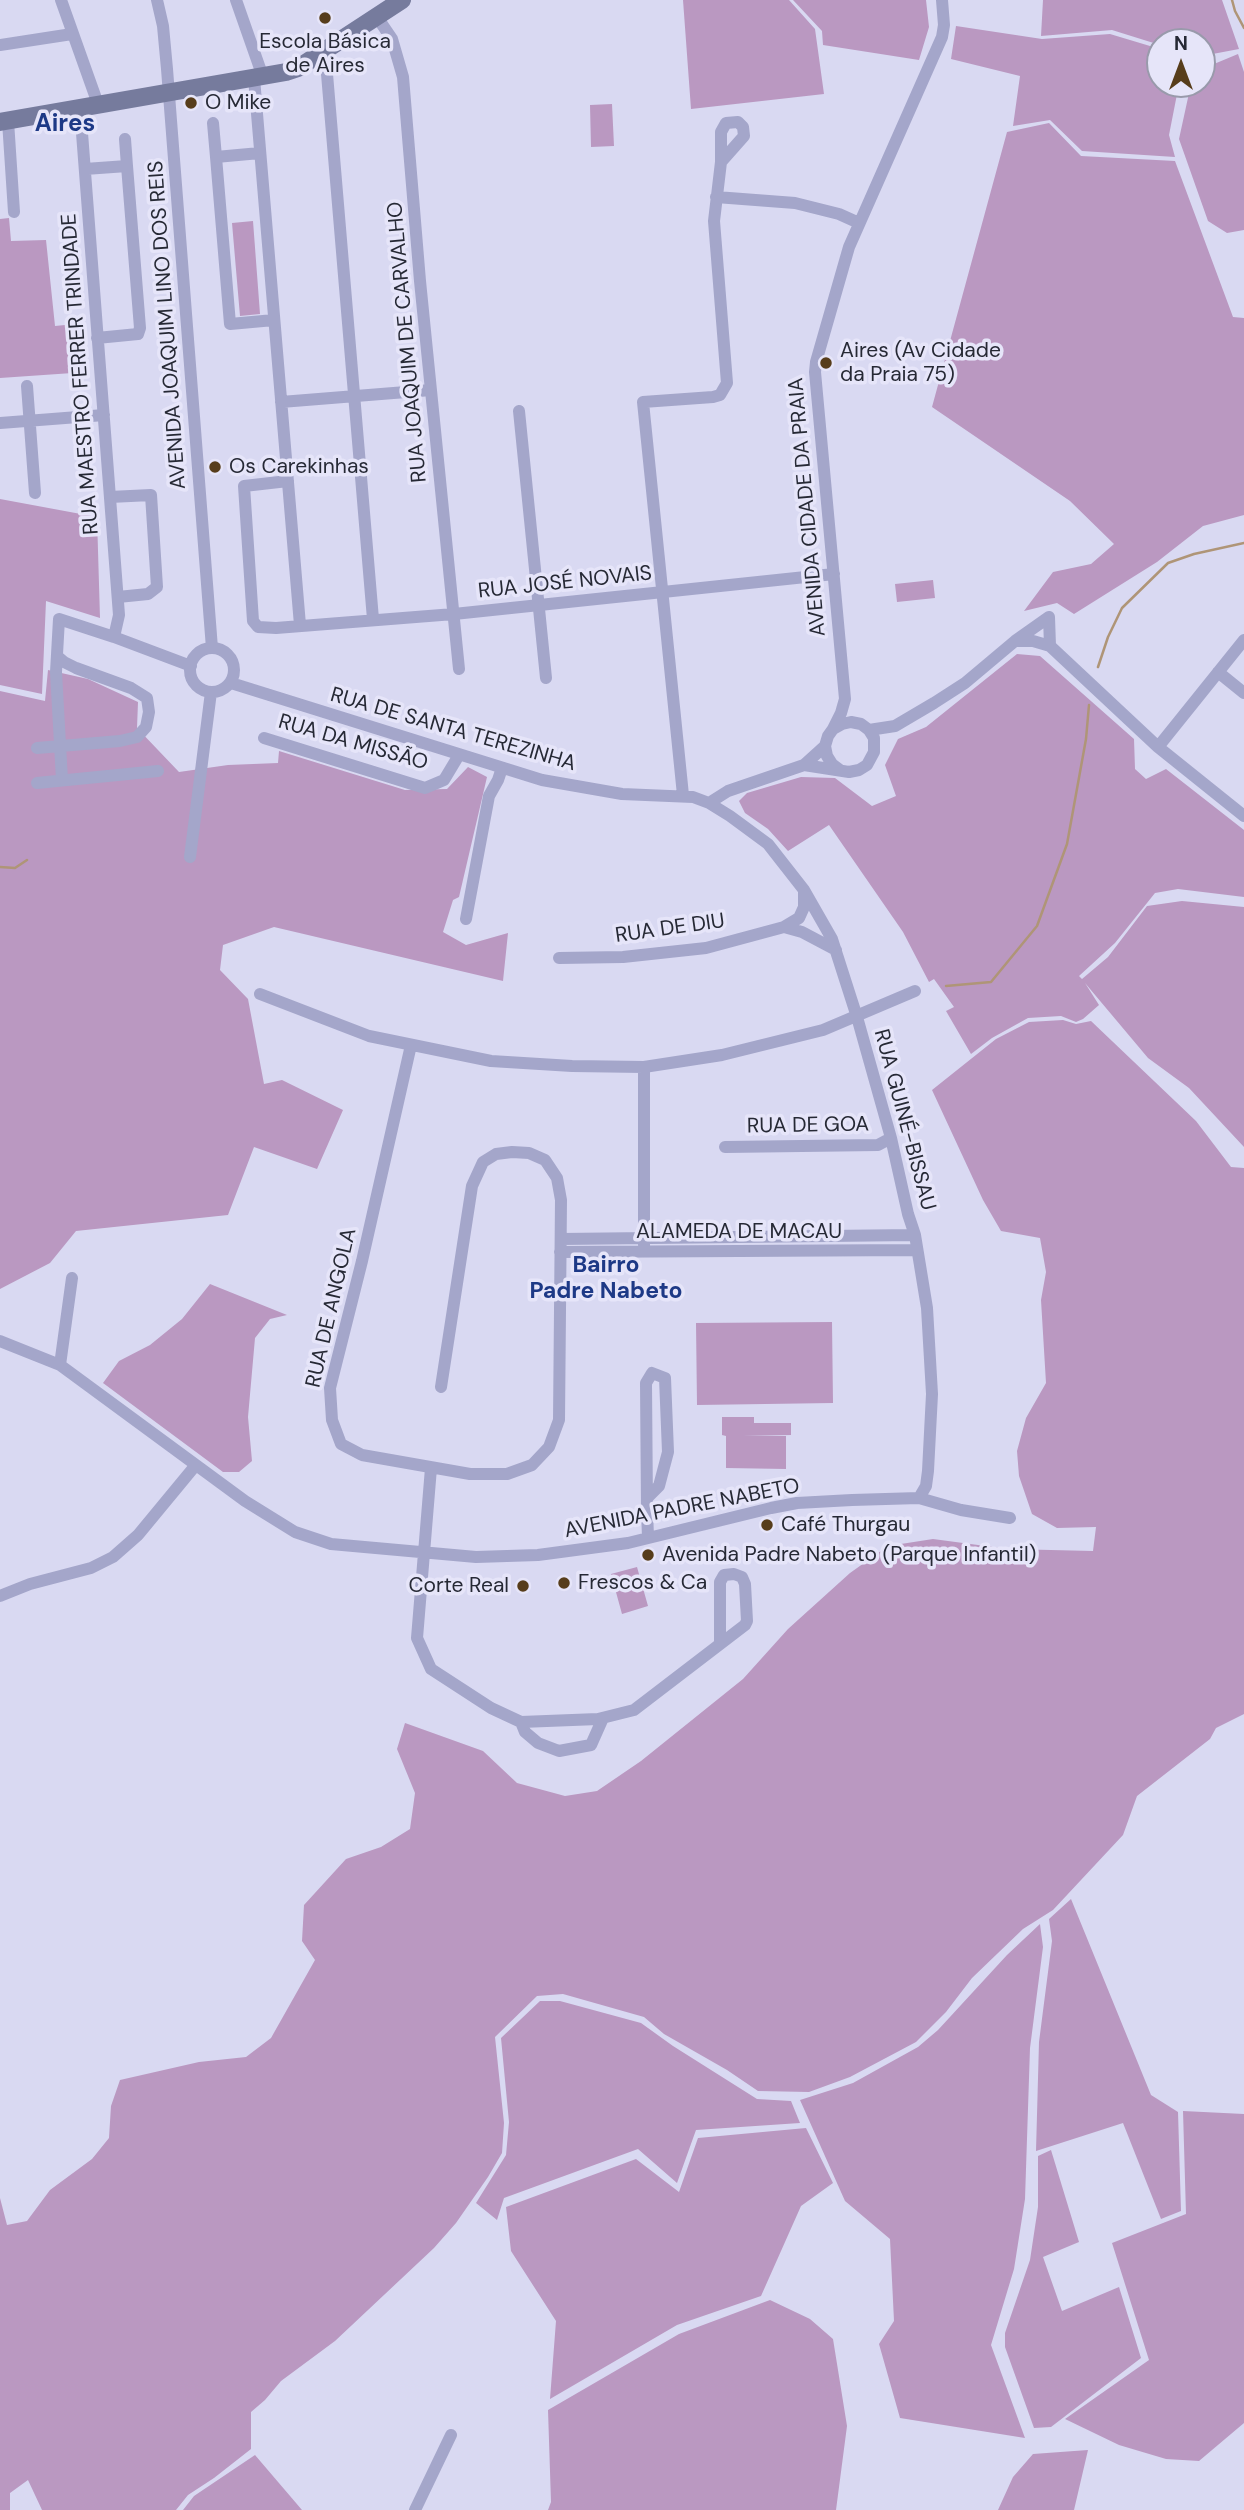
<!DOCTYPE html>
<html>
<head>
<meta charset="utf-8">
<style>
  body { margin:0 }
  #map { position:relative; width:1244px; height:2510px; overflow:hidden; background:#d9d9f2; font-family:"DM Sans",sans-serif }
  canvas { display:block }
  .north { position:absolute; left:1146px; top:28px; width:70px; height:70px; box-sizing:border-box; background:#e6e5f9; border:2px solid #999aab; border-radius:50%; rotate:0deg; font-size:19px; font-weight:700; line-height:28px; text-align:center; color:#262935 }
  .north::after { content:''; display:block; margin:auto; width:24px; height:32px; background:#573d1b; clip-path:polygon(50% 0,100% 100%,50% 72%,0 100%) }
</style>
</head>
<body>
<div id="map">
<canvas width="1244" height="2510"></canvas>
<div class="north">N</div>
</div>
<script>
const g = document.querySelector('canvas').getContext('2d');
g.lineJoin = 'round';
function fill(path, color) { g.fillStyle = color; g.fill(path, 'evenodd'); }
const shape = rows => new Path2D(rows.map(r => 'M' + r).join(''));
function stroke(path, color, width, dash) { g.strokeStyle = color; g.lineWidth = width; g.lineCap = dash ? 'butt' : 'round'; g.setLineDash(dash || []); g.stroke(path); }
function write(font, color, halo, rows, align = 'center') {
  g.font = font + ' "DM Sans",sans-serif'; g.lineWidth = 7; g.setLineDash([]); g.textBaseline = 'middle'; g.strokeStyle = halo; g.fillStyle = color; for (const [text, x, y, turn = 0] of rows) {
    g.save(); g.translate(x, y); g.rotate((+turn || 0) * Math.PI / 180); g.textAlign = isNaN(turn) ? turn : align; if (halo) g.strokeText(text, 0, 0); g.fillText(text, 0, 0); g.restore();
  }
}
const green = shape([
  [683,0,789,0,815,29,824,94,691,109],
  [793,0,926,0,929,27,919,60,823,45,822,31],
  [1043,0,1222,0,1239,49,1202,56,1202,42,1160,42,1160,45,1112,30,1041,36],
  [956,26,1042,39,1110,34,1160,49,1160,84,1179,84,1169,135,1175,157,1082,151,1050,120,1013,126,1020,76,951,59],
  [1238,54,1244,72,1244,230,1227,233,1208,221,1179,139,1191,84,1202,84,1202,69],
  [612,104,614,146,591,147,590,105],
  [1049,123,1081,156,1175,161,1233,317,1244,318,1244,515,1203,526,1157,562,1074,614,1057,603,1024,611,1053,572,1091,564,1114,544,1070,501,932,407,1007,132],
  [9,218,11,241,46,240,55,326,85,323,87,372,0,378,0,219],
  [253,221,260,314,240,316,232,223],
  [0,499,97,517,100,618,46,601,42,694,0,685],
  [933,580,935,598,897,602,895,584],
  [1017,654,1040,656,1134,739,1135,769,1146,779,1166,769,1244,830,1244,897,1178,889,1155,893,1115,943,1079,976,1082,979,1108,957,1147,906,1182,901,1244,907,1244,1147,1189,1088,1148,1058,1085,983,1099,1005,1083,1019,1076,1022,1061,1016,1028,1018,992,1038,971,1054,946,1011,954,1007,934,979,929,982,903,932,829,825,788,851,768,829,745,813,739,801,747,793,801,777,835,778,872,806,896,796,885,765,898,739,926,727],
  [48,670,88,679,138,702,137,728,179,772,228,765,278,763,279,751,405,790,447,789,468,767,487,777,459,897,453,900,443,932,466,945,508,933,503,981,274,927,223,945,220,970,248,999,264,1084,282,1080,343,1110,317,1169,254,1147,228,1215,76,1231,50,1263,0,1289,0,691,45,701],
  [1063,1020,1076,1024,1091,1021,1196,1121,1231,1167,1244,1168,1244,1714,1216,1728,1210,1739,1137,1796,1123,1835,1053,1910,1023,1929,972,1978,946,2012,916,2042,850,2077,809,2092,758,2091,727,2070,664,2034,644,2017,563,1994,537,1996,495,2037,504,2123,502,2153,488,2177,456,2223,434,2248,335,2341,281,2381,265,2400,251,2412,251,2449,214,2478,188,2495,176,2510,42,2510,28,2480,10,2493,10,2510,0,2510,0,2198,7,2225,27,2221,50,2190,92,2159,109,2138,111,2106,120,2080,199,2062,246,2057,271,2038,315,1960,302,1941,304,1905,346,1859,381,1847,410,1829,415,1793,397,1749,405,1723,483,1751,517,1783,565,1796,597,1791,641,1761,743,1679,788,1629,850,1573,888,1546,933,1539,1008,1549,1093,1551,1096,1527,1057,1528,1032,1514,1019,1476,1017,1451,1026,1418,1046,1383,1041,1300,1046,1272,1040,1238,1001,1231,983,1200,932,1090,996,1039,1029,1022],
  [210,1284,287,1315,270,1319,255,1338,248,1417,252,1461,239,1472,223,1472,103,1383,119,1361,150,1345,182,1319],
  [832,1322,833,1403,697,1405,696,1323],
  [722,1417,754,1417,754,1423,791,1423,791,1435,743,1436,786,1436,786,1469,726,1468,726,1436,722,1435],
  [637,1567,648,1606,622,1614,611,1574],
  [1071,1899,1151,2095,1178,2112,1181,2211,1161,2219,1123,2123,1036,2151,1039,2042,1052,1941,1049,1919],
  [1040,1924,1043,1947,1030,2048,1025,2199,1014,2269,991,2345,1025,2438,900,2418,879,2344,894,2321,890,2239,845,2201,800,2100,853,2083,918,2047,938,2030,1007,1955],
  [540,2001,560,2001,641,2023,673,2046,757,2099,791,2101,800,2123,696,2130,677,2183,638,2149,504,2198,497,2220,476,2203,506,2155,509,2122,501,2038],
  [1183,2111,1244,2114,1244,2423,1199,2461,1166,2459,1119,2445,1065,2419,1149,2360,1112,2243,1186,2214],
  [806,2128,833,2183,801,2206,761,2296,677,2325,550,2399,556,2321,511,2251,506,2207,636,2159,679,2192,698,2138],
  [1051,2150,1079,2242,1043,2257,1062,2311,1119,2287,1141,2358,1051,2427,1034,2428,1005,2347,1005,2333,1030,2260,1038,2207,1038,2156],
  [770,2300,810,2319,833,2339,847,2426,836,2510,548,2510,551,2502,548,2410,679,2334],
  [1088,2450,1074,2510,998,2510,1013,2477,1033,2454],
  [255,2455,302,2510,183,2510,194,2496]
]);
const stream = shape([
  [1232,0,1235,11,1244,28],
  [1098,667,1108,637,1122,608,1168,563,1194,554,1244,543],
  [0,867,15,868,27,860],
  [946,986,991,982,1037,926,1067,844,1086,739,1089,705]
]);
const street = shape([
  [61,0,98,104],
  [157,0,163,26,167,69,212,648],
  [236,0,263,77],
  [377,17,392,39,403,77,420,281,459,669],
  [0,45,72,34],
  [318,54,327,74,373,619],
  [254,78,300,625],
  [80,107,119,615,114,637],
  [8,121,14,212],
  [213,123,216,157],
  [125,139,127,166],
  [260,153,216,157,230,324,274,320],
  [85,169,127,166,140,328,138,334,97,338],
  [716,197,795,203,839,214,859,223],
  [27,386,35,493],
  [281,402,431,390],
  [519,411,546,678],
  [0,423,104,415],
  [288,481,244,486,253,621,258,627,276,628,454,614,834,574],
  [110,497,151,495,157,587,148,594,118,597],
  [1049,617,1050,646],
  [1015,641,1033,641,1050,646,1158,747,1244,816],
  '190 670a22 22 0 1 1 44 0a22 22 0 1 1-44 0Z',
  [1218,672,1244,693],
  [231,683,542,780,622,794,693,797,709,803,730,816,768,844,804,890,832,939,857,1017,891,1138,908,1214,915,1235,927,1308,932,1394,928,1471,926,1486,919,1498],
  [833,729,841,713,845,699,815,372,816,362,849,247,942,37,944,25,942,0],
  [869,730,895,726,934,703,965,683,1015,641,1049,617],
  [264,738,425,788,444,780,459,755],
  [1158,747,1244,640],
  [37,748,120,741,137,737,146,727,149,712,147,698,131,688,76,668,64,662,57,656],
  [804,765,849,772,859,770,867,765,874,752,874,738,869,730,861,724,851,722,842,724,833,729,828,736,825,746,827,756,832,764,840,770],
  [62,780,56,672,59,619,114,637,191,666],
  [37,783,158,771],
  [683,795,643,402,713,397,720,395,727,383,714,221,721,162,721,132,726,123,738,122,743,127,744,136,721,162],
  [709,803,728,791,804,765,825,746],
  [190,857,211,692],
  [466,919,489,796,498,780,502,768],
  [784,927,802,932,836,950],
  [559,958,623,957,706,948,784,927,799,918,804,907,804,890],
  [260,994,369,1036,491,1061,572,1066,644,1067,722,1055,823,1030,915,991],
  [411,1045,362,1261,330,1388,332,1420,341,1444,362,1455,470,1474,507,1474,532,1465,549,1447,559,1420,561,1200,557,1178,545,1160,529,1153,512,1152,496,1154,483,1162,472,1186,441,1387],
  [644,1067,644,1245],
  [725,1147,878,1145,891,1138],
  [561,1239,915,1235],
  [560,1252,917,1250],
  [0,1341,60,1365,245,1501,295,1532,331,1544,476,1557,538,1555,628,1543,771,1508,797,1503,852,1500,919,1498,961,1510,1010,1518],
  [60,1365,72,1278],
  [431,1468,417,1638,431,1669,491,1708,521,1722,598,1719,634,1710,745,1625,747,1621,745,1584,742,1577,734,1574,724,1575,720,1582,720,1644],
  [647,1498,659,1486,668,1452,665,1378,652,1373,646,1383,647,1509,648,1538],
  [0,1596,30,1584,91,1568,113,1557,138,1535,195,1466],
  [521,1722,525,1732,538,1743,559,1751,591,1745,603,1718],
  [415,2510,451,2435]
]);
const secondary = shape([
  [0,122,286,72,298,68,402,0]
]);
const markers = [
  [325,18,7,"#573d1b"],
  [191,103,7,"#573d1b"],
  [826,363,7,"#573d1b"],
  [215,467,7,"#573d1b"],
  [767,1525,7,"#573d1b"],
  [648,1555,7,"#573d1b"],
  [564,1583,7,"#573d1b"],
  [523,1586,7,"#573d1b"]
];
const poiNames = [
  ["Escola Básica",325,42,"center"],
  ["de Aires",325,66,"center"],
  ["O Mike",205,103],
  ["Aires (Av Cidade",840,351],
  ["da Praia 75)",840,375],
  ["Os Carekinhas",229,467],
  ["Café Thurgau",781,1525],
  ["Avenida Padre Nabeto (Parque Infantil)",662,1555],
  ["Frescos & Ca",578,1583],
  ["Corte Real",509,1586,"right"]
];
const streetNames = [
  ["AVENIDA JOAQUIM LINO DOS REIS",168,325,-94],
  ["RUA JOAQUIM DE CARVALHO",408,342,-95],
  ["RUA MAESTRO FERRER TRINDADE",81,374,-94],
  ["AVENIDA CIDADE DA PRAIA",808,507,-95],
  ["RUA JOSÉ NOVAIS",565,583,-6],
  ["RUA DE SANTA TEREZINHA",453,730,16],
  ["RUA DA MISSÃO",353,743,16],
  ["RUA DE DIU",670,929,-8],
  ["RUA GUINÉ-BISSAU",904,1120,75],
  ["RUA DE GOA",808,1126,-1],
  ["ALAMEDA DE MACAU",739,1232],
  ["RUA DE ANGOLA",332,1308,-77],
  ["AVENIDA PADRE NABETO",682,1509,-11]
];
const neighbourhoodNames = [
  ["Bairro",606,1266],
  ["Padre Nabeto",606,1292]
];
const quarterNames = [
  ["Aires",65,125]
];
fill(green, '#ba98c1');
stroke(stream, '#af9577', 2.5);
stroke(street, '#a4a6ca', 12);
stroke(secondary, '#767b9d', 18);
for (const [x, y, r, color] of markers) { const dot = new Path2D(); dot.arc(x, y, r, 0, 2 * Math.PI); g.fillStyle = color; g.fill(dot); stroke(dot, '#e6e5f9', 2.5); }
write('21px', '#262935', '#e6e5f9', poiNames, 'left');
write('21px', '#262935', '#e6e5f9', streetNames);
write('bold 23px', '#1d3986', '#e6e5f9', neighbourhoodNames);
write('bold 24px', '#1d3986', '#e6e5f9', quarterNames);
</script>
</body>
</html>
